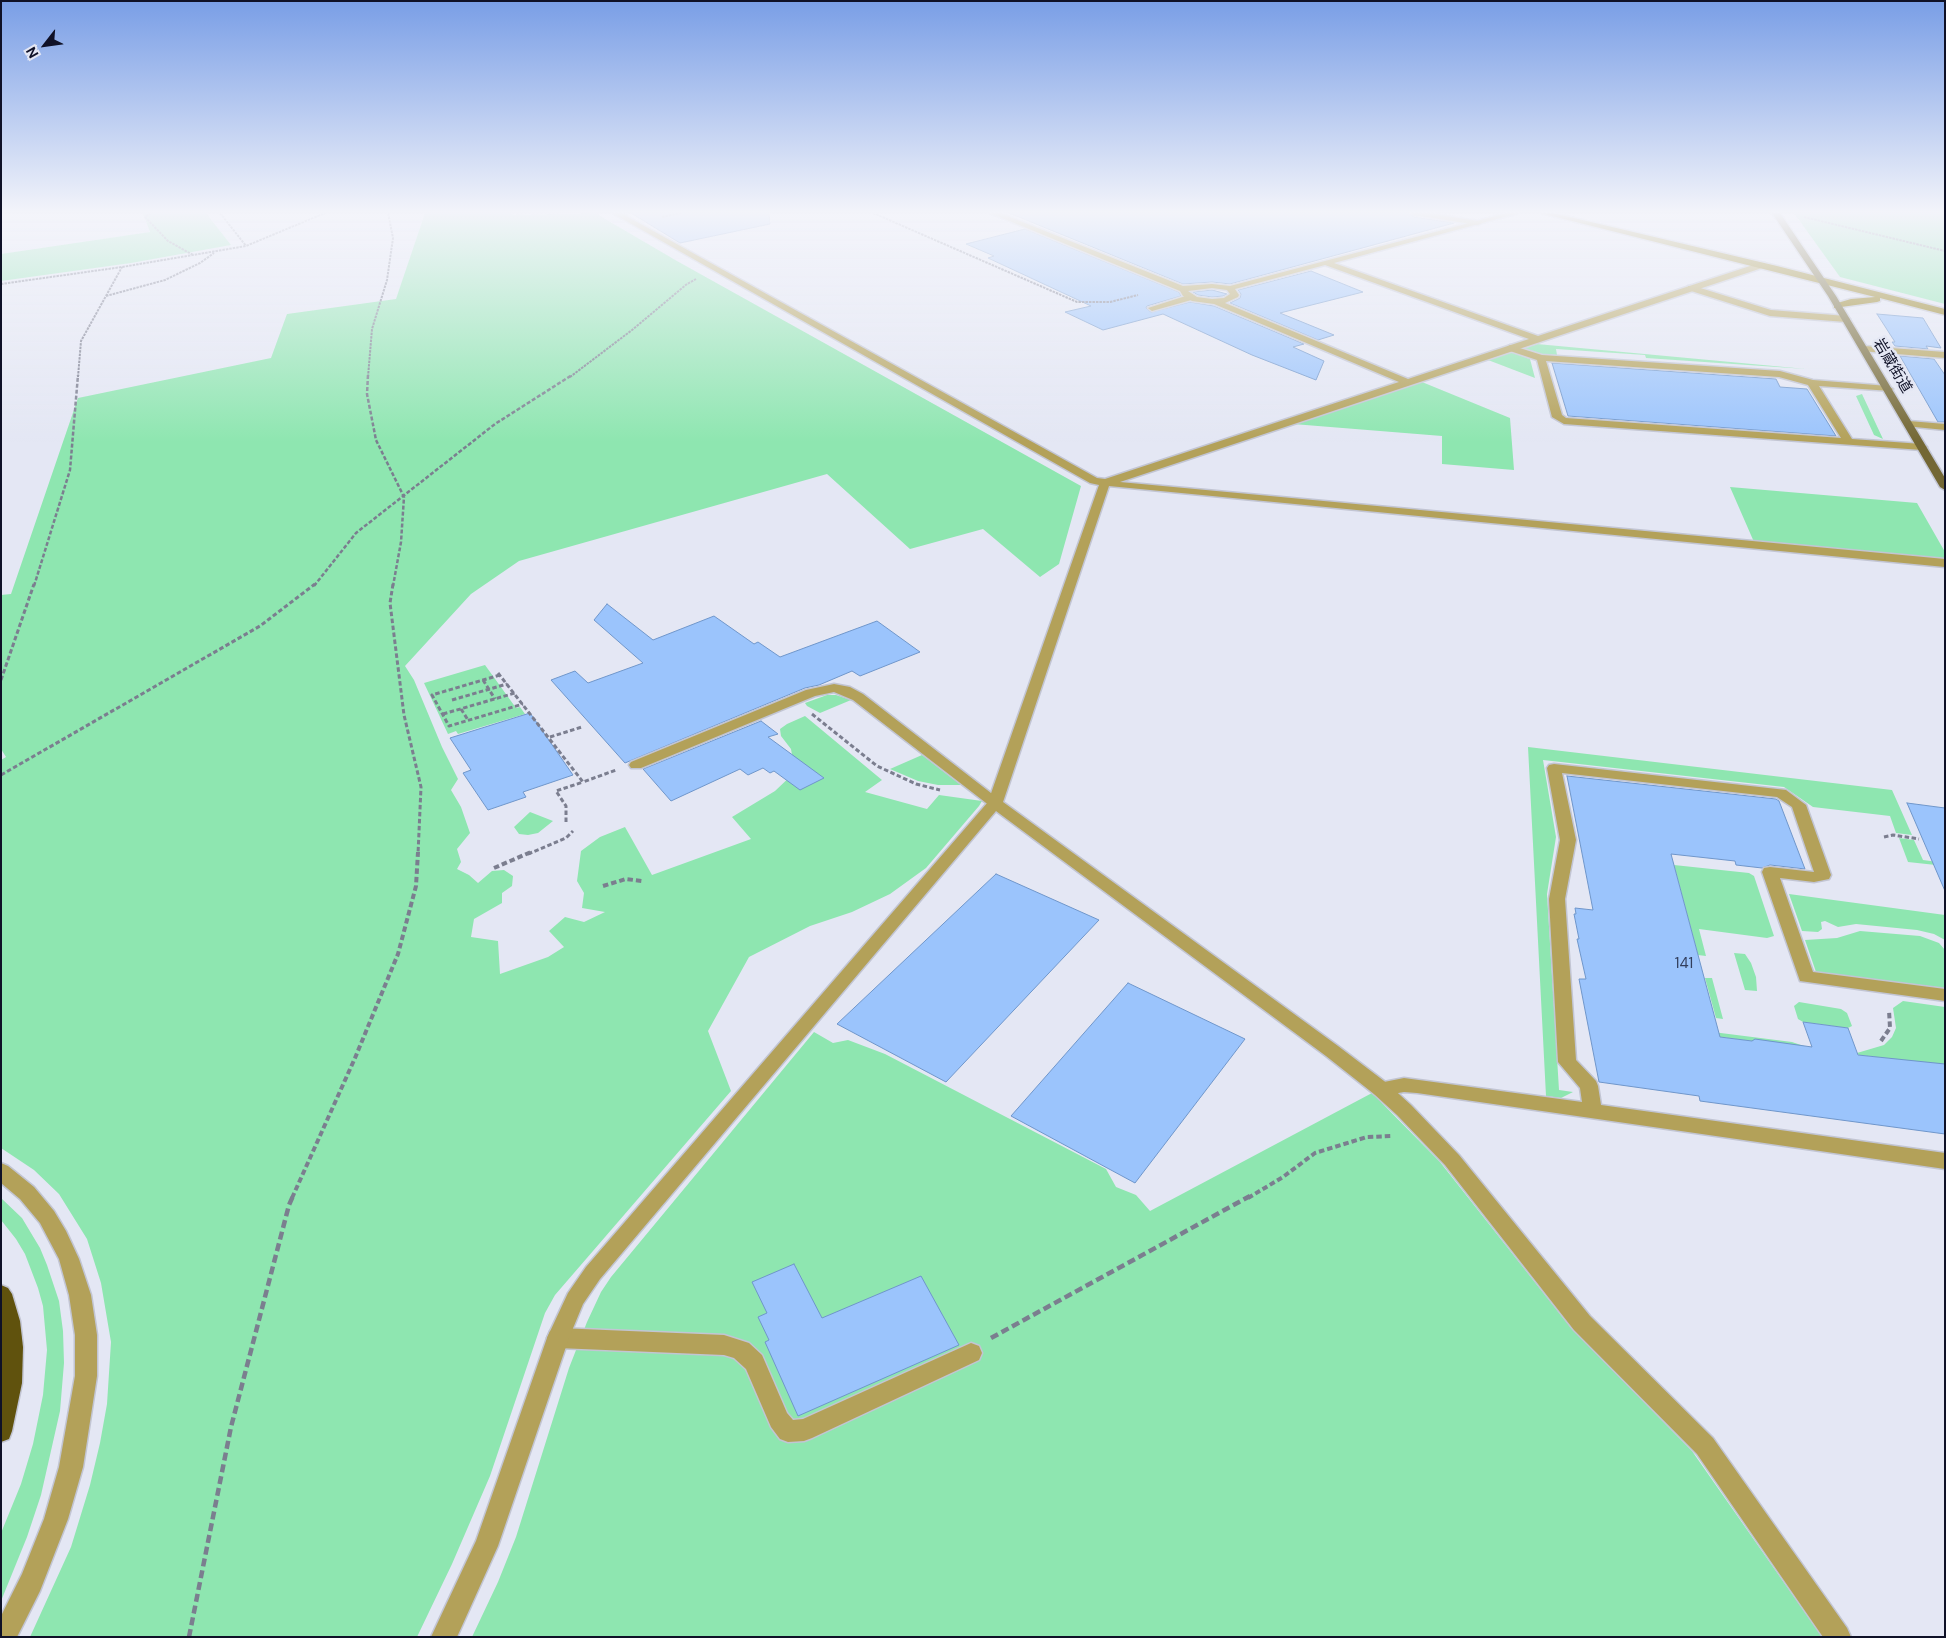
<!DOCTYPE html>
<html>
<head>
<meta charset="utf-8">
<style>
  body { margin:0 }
  #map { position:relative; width:1946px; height:1638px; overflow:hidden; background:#e4e7f4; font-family:"DM Sans",sans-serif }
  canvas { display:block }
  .frame { position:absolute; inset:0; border:2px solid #0f1127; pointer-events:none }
  .north { position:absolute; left:20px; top:20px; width:50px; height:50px; -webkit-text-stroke:4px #e4e7f4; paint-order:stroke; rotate:240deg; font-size:14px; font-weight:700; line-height:20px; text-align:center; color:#0f1127 }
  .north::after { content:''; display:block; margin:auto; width:18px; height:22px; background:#0f1127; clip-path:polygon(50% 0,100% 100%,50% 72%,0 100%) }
</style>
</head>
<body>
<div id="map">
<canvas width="1946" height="1638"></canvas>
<div class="frame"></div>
<div class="north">N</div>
</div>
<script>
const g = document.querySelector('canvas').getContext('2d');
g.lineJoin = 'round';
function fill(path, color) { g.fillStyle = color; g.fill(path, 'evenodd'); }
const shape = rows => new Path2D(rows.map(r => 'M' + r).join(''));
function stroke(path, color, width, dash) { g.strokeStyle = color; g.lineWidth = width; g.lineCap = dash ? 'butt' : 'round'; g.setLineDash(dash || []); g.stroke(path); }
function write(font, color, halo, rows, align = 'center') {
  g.font = font + ' "DM Sans","Noto Sans JP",sans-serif'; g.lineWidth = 5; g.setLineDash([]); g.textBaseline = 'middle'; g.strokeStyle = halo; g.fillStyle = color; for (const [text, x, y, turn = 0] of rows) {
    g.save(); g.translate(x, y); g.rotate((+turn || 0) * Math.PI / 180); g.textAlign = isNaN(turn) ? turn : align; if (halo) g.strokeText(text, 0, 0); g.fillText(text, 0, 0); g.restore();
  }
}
const green = shape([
  [143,213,206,213,231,245,131,263,1,281,1,254,150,232],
  [425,213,510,213,514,215,595,213,677,261,1081,486,1059,564,1040,577,983,529,910,549,827,474,519,561,471,594,405,666,414,680,442,747,458,779,451,790,461,807,470,833,457,849,461,862,457,869,469,875,478,883,492,871,504,870,513,876,512,886,502,893,502,903,474,919,471,937,498,941,500,974,548,957,564,947,549,931,565,917,584,922,605,912,582,908,584,893,577,881,581,851,600,837,625,827,652,875,751,839,732,817,775,791,795,772,791,749,781,736,780,729,787,724,805,716,882,780,865,792,927,809,939,795,982,801,979,806,926,868,890,894,852,912,810,926,749,957,708,1031,731,1091,555,1295,545,1313,490,1476,452,1564,417,1637,30,1637,71,1547,90,1485,100,1443,107,1404,111,1342,101,1283,87,1239,59,1194,34,1170,1,1148,1,760,6,757,1,749,1,595,11,594,78,398,271,358,287,314,396,299],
  [1794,213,1945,213,1945,304,1840,277],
  [1537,344,1806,369,1646,358,1645,355,1556,349,1557,355,1535,354,1523,349],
  [1511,352,1530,359,1535,378,1488,360],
  [1422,382,1510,418,1514,470,1442,464,1442,436,1293,424],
  [1862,394,1883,439,1874,435,1856,396],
  [1730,487,1917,503,1945,552,1945,558,1942,560,1754,542],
  [485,665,516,708,520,707,525,714,458,734,456,731,448,734,424,683],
  [827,695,836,695,851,700,820,713,807,706,805,703],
  [1528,747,1892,790,1912,835,1896,833,1890,816,1813,807,1784,787,1543,760,1556,837,1547,894,1559,1090,1573,1092,1561,1098,1546,1096],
  [922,755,961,785,938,785,918,781,890,769],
  [530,812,553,821,538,833,528,835,519,834,514,827],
  [1899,838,1914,840,1923,860,1945,863,1945,866,1908,862],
  [1674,865,1749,873,1754,876,1774,936,1767,938,1699,929,1706,956,1698,955],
  [1789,894,1945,915,1945,940,1934,934,1917,930,1856,924,1838,927,1825,921,1821,922,1822,929,1818,932,1802,931],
  [1860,931,1920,936,1939,943,1945,950,1945,988,1816,972,1805,940,1837,938],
  [1734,953,1745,954,1751,963,1756,977,1757,991,1745,990],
  [1705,978,1712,978,1723,1019,1716,1018],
  [1903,1001,1945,1007,1945,1066,1859,1055,1857,1053,1884,1045,1892,1037,1896,1028,1893,1008],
  [1799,1002,1841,1009,1847,1013,1852,1026,1848,1028,1803,1022,1798,1019,1794,1006],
  [1689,1029,1792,1042,1813,1049,1690,1033],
  [814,1032,833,1043,848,1040,885,1054,1106,1169,1116,1187,1136,1195,1150,1211,1372,1093,1440,1162,1571,1328,1692,1451,1822,1637,472,1637,498,1582,516,1537,569,1368,587,1322,601,1292,611,1277],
  [1,1198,22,1218,40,1248,47,1265,59,1301,63,1331,64,1363,60,1411,41,1495,27,1537,1,1601,1,1533,21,1484,33,1444,43,1395,47,1350,43,1306,38,1288,25,1254,16,1239,1,1220]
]);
const building = shape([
  [631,213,769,213,770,224,680,243,631,213],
  [1009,213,1408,213,1414,217,1454,223,1230,284,1212,282,1183,284,1009,213],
  [1025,229,1179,292,1181,296,1147,306,1146,308,1151,312,1190,302,1214,306,1304,344,1293,347,1324,361,1316,380,1252,355,1163,314,1103,330,1065,312,1091,306,988,258,994,256,966,244,1025,229],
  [1311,271,1363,292,1280,313,1334,335,1318,340,1230,303,1240,298,1241,294,1238,290,1311,271],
  [1212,290,1227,294,1223,296,1212,297,1198,295,1193,292,1212,290],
  [1877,314,1923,318,1941,348,1926,346,1928,349,1895,346,1892,342,1895,342,1877,314],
  [1900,356,1934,359,1945,375,1945,422,1938,422,1900,356],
  [1552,363,1776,379,1780,387,1807,389,1836,436,1568,416,1552,363],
  [607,604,653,640,714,616,754,644,758,642,780,657,877,621,920,652,860,676,852,671,819,685,805,688,625,763,551,680,575,671,588,683,643,663,594,620,607,604],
  [530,713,573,775,523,792,526,797,488,810,463,773,471,770,450,738,530,713],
  [761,721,778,734,768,737,824,778,800,790,774,771,770,773,763,768,748,775,740,769,671,801,643,769,761,721],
  [1567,776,1776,799,1779,801,1805,869,1770,865,1762,868,1736,865,1735,861,1671,854,1720,1037,1752,1041,1755,1039,1812,1047,1803,1022,1848,1028,1858,1055,1945,1064,1945,1134,1700,1101,1699,1096,1599,1082,1579,979,1586,979,1577,939,1579,939,1574,914,1576,914,1575,908,1593,910,1567,776],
  [1907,803,1945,808,1945,891,1907,803],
  [996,874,1099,920,946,1082,837,1024,996,874],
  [1128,983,1245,1039,1135,1183,1011,1116,1128,983],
  [794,1264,822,1318,921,1276,959,1345,798,1416,765,1342,769,1340,758,1317,767,1313,752,1282,794,1264]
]);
const pathFar4 = shape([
  [151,213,145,217,168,241,193,255],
  [220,213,246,246],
  [873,213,1077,302,1110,302,1138,295],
  [662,217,681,213],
  [1804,217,1945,251],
  [1,284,122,267,246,246,325,213],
  [106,296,165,280,200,263,214,253],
  [78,377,81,341,122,267],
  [368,377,372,329,387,280,393,238,388,213],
  [570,377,632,330,687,284,696,279]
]);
const pathFar3 = shape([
  [368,375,367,394,376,440,404,497,401,542,393,586],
  [34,586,70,470,78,375],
  [314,586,356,533,495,424,572,375]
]);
const pathFar2 = shape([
  [393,584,390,603,404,715,421,787,418,854],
  [498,673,583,782,616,770],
  [500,675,432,695,449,726,523,704],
  [1,680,34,584],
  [483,680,495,699],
  [452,700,507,684],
  [461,709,468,720],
  [443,714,515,693],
  [812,714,877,766,916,784,940,790],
  [550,737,582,727],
  [1,775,260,626,315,584],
  [566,822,566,806,556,791,583,782],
  [1884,837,1893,835,1919,839],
  [528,854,566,838,573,831]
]);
const pathFar1 = shape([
  [494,868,531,852],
  [603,886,626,879,642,881],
  [1881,1041,1890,1028,1889,1010],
  [292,1198,355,1058,398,954,416,886,418,852],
  [1248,1198,1283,1177,1315,1153,1367,1137,1392,1136]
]);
const path = shape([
  [991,1338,1250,1196],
  [189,1637,231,1427,289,1205,293,1196]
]);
const service = shape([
  [1410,213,1428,213,1478,221,1482,223,1478,225,1414,215,1410,213],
  [1688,286,1694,286,1771,310,1846,316,1850,319,1846,322,1770,316,1688,290,1688,286],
  [1192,294,1196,297,1195,299,1152,311,1148,308,1192,294],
  [1510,345,1542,355,1780,371,1813,380,1888,386,1893,389,1891,391,1819,386,1852,439,1922,444,1927,447,1922,450,1564,424,1552,417,1537,360,1507,350,1505,348,1510,345],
  [1546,361,1779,377,1808,385,1841,438,1566,418,1562,415,1546,361],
  [1864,346,1945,352,1945,358,1861,351,1861,347,1864,346],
  [834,684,850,687,863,694,1000,800,1002,803,1000,806,990,806,853,700,834,692,815,696,641,768,631,768,629,765,631,762,806,690,834,684],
  [1554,764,1786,790,1806,805,1831,875,1829,879,1814,882,1780,878,1813,972,1945,989,1945,1001,1800,981,1762,872,1764,868,1770,867,1814,872,1792,807,1777,797,1562,773,1576,840,1565,899,1576,1060,1596,1081,1598,1086,1601,1105,1945,1153,1945,1169,1417,1093,1404,1092,1381,1096,1374,1094,1372,1089,1374,1084,1404,1078,1582,1102,1580,1088,1558,1062,1549,899,1560,840,1547,768,1549,765,1554,764],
  [558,1328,724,1335,749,1343,762,1355,787,1413,793,1420,803,1419,971,1343,979,1346,982,1353,979,1360,812,1438,804,1441,788,1442,780,1439,771,1427,746,1369,734,1358,724,1355,558,1348,550,1345,547,1338,550,1331,558,1328]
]);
const minor = shape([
  [612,213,621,213,1097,478,1105,479,1399,382,1214,304,1192,301,1183,296,1180,291,990,213,1000,213,1183,286,1212,284,1230,286,1507,213,1519,213,1334,263,1538,336,1759,263,1765,263,1765,267,1120,482,1945,559,1945,567,1109,486,1003,802,1338,1046,1388,1084,1411,1105,1459,1155,1590,1316,1713,1438,1847,1628,1851,1637,1823,1637,1697,1454,1574,1330,1445,1165,1397,1115,1374,1094,1326,1056,996,811,600,1279,583,1304,569,1338,498,1546,457,1637,431,1637,476,1541,547,1338,568,1293,586,1267,988,802,1099,485,1090,483,612,213],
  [1325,265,1529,339,1408,379,1225,303,1238,297,1239,295,1235,289,1325,265],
  [1212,288,1227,290,1230,294,1224,298,1212,299,1197,297,1188,291,1212,288],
  [1909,421,1945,424,1945,430,1905,426,1905,422,1909,421],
  [1,1163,8,1166,34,1187,54,1211,66,1231,79,1259,91,1295,97,1335,97,1376,83,1467,68,1519,40,1591,17,1637,1,1637,1,1616,22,1574,44,1519,59,1467,75,1376,75,1335,69,1295,59,1259,40,1223,20,1199,1,1183,1,1163]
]);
const secondary = shape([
  [1540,213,1553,213,1777,266,1945,309,1945,315,1880,298,1880,301,1877,302,1834,308,1834,304,1851,299,1875,297,1540,213]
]);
const primary = shape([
  [1772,213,1780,213,1836,296,1945,478,1945,490,1940,487,1828,296,1772,213]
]);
const motorway = shape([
  [1,1285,8,1288,12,1294,20,1321,23,1347,22,1383,12,1431,9,1439,1,1442,1,1285]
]);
const farStreetnames = [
  ["岩蔵街道",1892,366,59]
];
const numberNames = [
  ["141",1684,964]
];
fill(green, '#8ee6b0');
fill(building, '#9bc4fc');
stroke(building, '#6f96ca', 1);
stroke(service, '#c2c5d3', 3);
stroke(minor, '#c2c5d3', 3);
stroke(secondary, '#c2c5d3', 3);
stroke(primary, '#c2c5d3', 3);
stroke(motorway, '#c2c5d3', 3);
stroke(pathFar4, '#7b7e8f', 2, [2.5, 1]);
stroke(pathFar3, '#7b7e8f', 2.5, [4, 2]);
stroke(pathFar2, '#7b7e8f', 3, [4.5, 2.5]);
stroke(pathFar1, '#7b7e8f', 4, [5.5, 3]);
stroke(path, '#7b7e8f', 4.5, [8, 4]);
fill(service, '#b3a159');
fill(minor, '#b3a159');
fill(secondary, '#937e18');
fill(primary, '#736734');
fill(motorway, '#60520d');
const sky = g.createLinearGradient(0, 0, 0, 442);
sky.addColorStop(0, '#799ee6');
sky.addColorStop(0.48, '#f3f4fa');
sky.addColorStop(1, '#f3f4fa00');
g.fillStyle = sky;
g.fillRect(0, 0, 1946, 442);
write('15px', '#0f1127', '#e4e7f4', farStreetnames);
write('15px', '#323e5c', null, numberNames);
</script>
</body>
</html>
